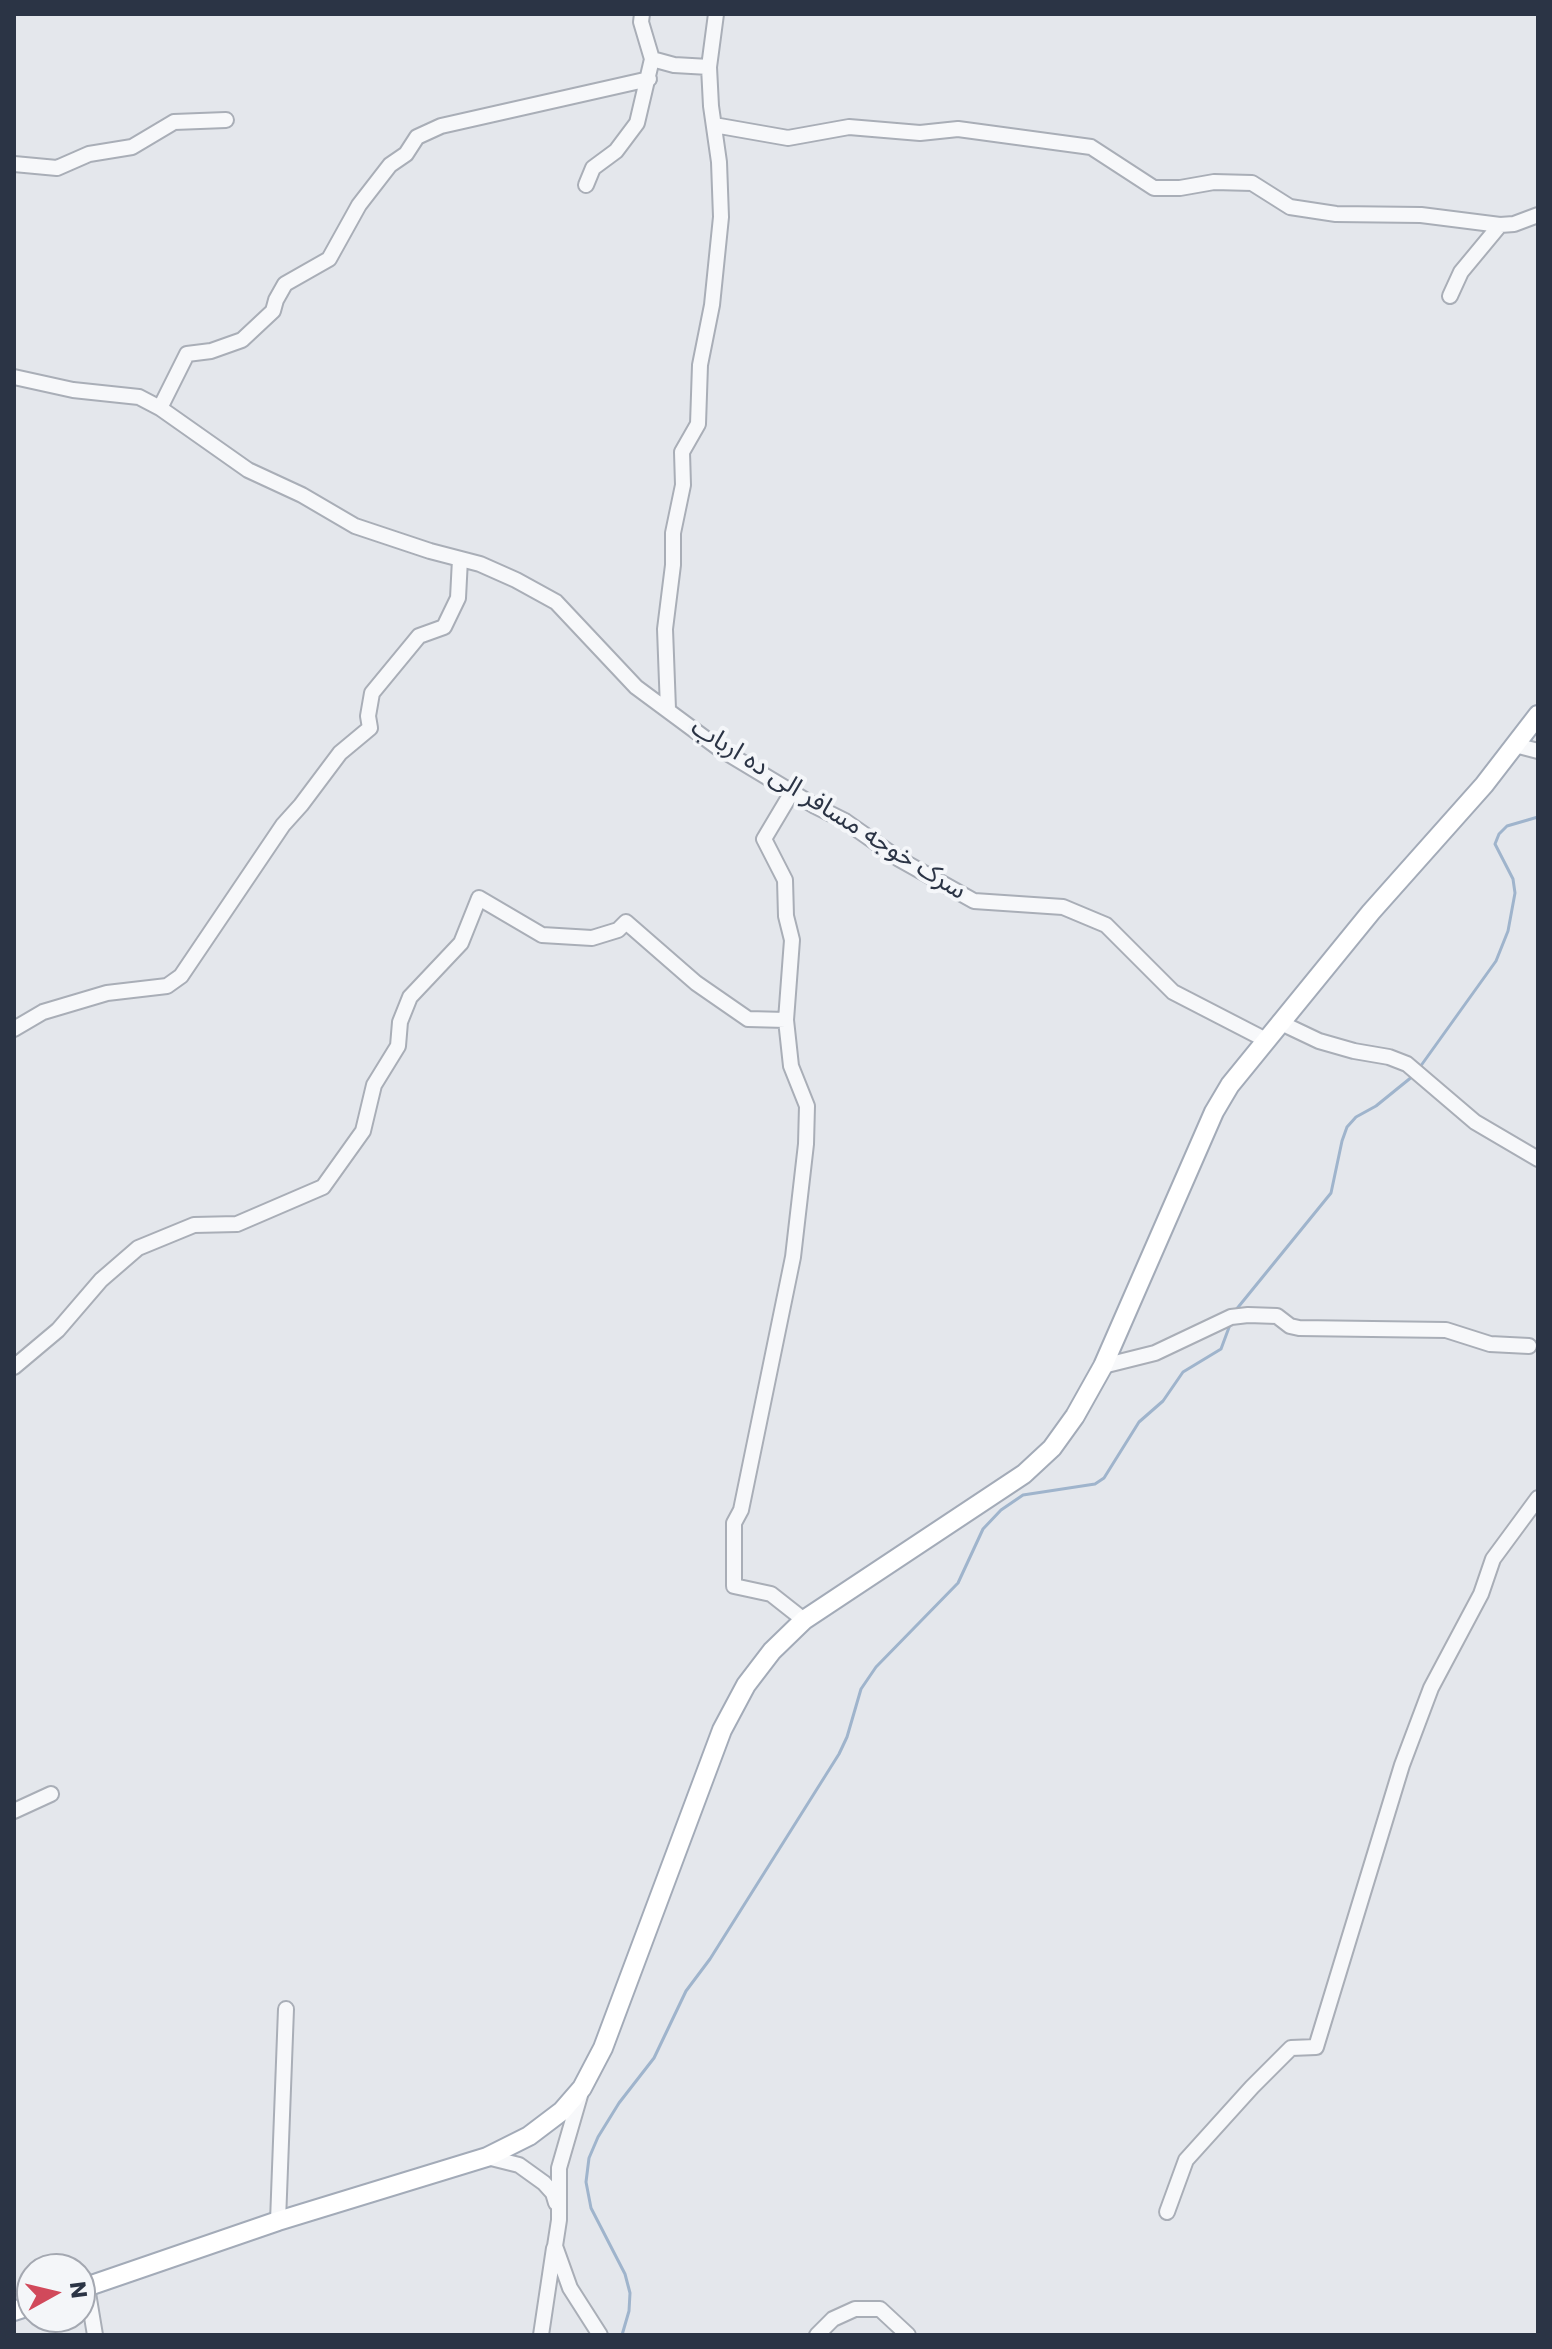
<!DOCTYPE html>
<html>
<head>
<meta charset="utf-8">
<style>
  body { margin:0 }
  #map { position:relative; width:1552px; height:2349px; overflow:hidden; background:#e4e7ec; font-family:Poppins,sans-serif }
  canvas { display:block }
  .frame { position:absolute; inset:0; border:16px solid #2b3445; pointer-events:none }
  .north { position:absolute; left:16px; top:2253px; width:80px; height:80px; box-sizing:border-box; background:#f4f6f9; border:2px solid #a4a8b1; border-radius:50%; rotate:82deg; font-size:22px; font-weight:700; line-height:32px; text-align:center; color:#2b3445 }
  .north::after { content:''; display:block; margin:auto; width:28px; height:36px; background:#d1495b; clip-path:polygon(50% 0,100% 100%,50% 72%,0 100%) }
</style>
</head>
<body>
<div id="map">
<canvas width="1552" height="2349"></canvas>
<div class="frame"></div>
<div class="north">N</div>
</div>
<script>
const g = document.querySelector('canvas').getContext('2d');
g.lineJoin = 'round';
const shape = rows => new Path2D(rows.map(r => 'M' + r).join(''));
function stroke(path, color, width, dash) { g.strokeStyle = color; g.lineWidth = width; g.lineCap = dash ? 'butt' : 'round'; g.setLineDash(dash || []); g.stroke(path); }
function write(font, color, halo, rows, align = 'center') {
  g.font = font + ' Poppins,"Noto Sans Arabic",sans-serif'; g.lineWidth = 8; g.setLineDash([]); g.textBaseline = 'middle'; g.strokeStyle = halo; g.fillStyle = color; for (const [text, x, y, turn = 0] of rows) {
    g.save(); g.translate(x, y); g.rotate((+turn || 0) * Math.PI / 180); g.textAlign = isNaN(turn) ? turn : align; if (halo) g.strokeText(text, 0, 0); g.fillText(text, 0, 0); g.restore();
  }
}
const stream = shape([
  [1420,1067,1496,961,1508,931,1515,893,1513,879,1495,844,1499,834,1507,826,1538,817],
  [1235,1311,1331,1193,1342,1141,1347,1127,1356,1117,1376,1106,1413,1076],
  [622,2335,629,2311,630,2293,625,2274,591,2208,586,2182,589,2158,598,2137,619,2103,654,2058,686,1991,710,1959,839,1754,847,1737,861,1689,876,1667,958,1583,983,1529,1001,1510,1023,1495,1095,1484,1104,1478,1139,1422,1163,1401,1183,1372,1221,1349,1231,1322]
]);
const minor = shape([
  [652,59,674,65,709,67],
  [714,125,788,138,849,127,920,133,958,129,1091,147,1154,188,1180,188,1214,182,1252,183,1290,207,1336,214,1421,215,1500,225,1514,224,1538,215],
  [14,164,57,168,89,154,132,147,174,122,226,120],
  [586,185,593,168,616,151,637,123,652,59,641,22,642,14],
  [1450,296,1461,272,1500,225],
  [14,377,73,390,139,397,160,408,248,470,302,495,355,526,430,551,480,564,516,580,556,602,636,687,717,747,815,806,845,821,899,859,974,901,1063,907,1106,925,1173,992,1266,1040],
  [160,408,187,354,211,351,242,340,273,311,276,300,285,284,329,259,359,205,390,165,406,154,417,137,441,126,649,79],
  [668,709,665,629,673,565,673,533,683,485,682,452,698,424,700,365,712,305,721,217,719,162,711,106,709,67,716,14],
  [1515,745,1538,751],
  [792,792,764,839,785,880,786,916,792,940,786,1020,791,1066,807,1106,806,1144,793,1257,741,1510,734,1523,734,1586,771,1594,804,1620],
  [1279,1022,1319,1041,1354,1051,1389,1057,1407,1064,1475,1122,1538,1159],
  [14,1029,43,1012,107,993,167,986,181,976,283,825,301,805,340,753,370,728,368,716,372,693,419,636,444,627,458,598,460,559],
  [1103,1366,1155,1353,1231,1317,1248,1315,1277,1316,1290,1326,1299,1328,1446,1330,1490,1344,1529,1346],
  [14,1367,58,1330,101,1280,138,1248,194,1225,237,1224,323,1187,363,1131,374,1085,398,1046,400,1022,410,997,461,943,479,898,542,935,592,938,618,930,626,922,696,983,748,1019,786,1020],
  [14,1811,51,1794],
  [581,2092,559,2168,559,2220,555,2246,570,2288,600,2335],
  [487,2157,519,2165,544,2183,553,2193,556,2203],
  [1167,2212,1186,2160,1252,2087,1291,2048,1316,2047,1402,1765,1431,1688,1481,1594,1493,1559,1538,1498],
  [278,2221,286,2009],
  [87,2287,95,2335],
  [541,2335,554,2248],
  [817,2335,833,2319,855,2309,880,2309,908,2335]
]);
const major = shape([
  [80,2289,278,2221,487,2157,529,2136,562,2111,582,2088,603,2048,722,1730,746,1685,772,1651,804,1620,1024,1474,1052,1448,1075,1416,1103,1366,1214,1112,1230,1085,1371,912,1484,785,1538,715],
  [14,2311,32,2305]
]);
const streetNames = [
  ["سرک خوجه مسافر الی ده ارباب",828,810,32]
];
stroke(stream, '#9fb4cc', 3);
stroke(minor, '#a9aeb7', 18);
stroke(major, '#a3abb8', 22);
stroke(minor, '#f7f8fa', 14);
stroke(major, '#fff', 18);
write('26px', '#2b3445', '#f4f6f9', streetNames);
</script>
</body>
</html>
